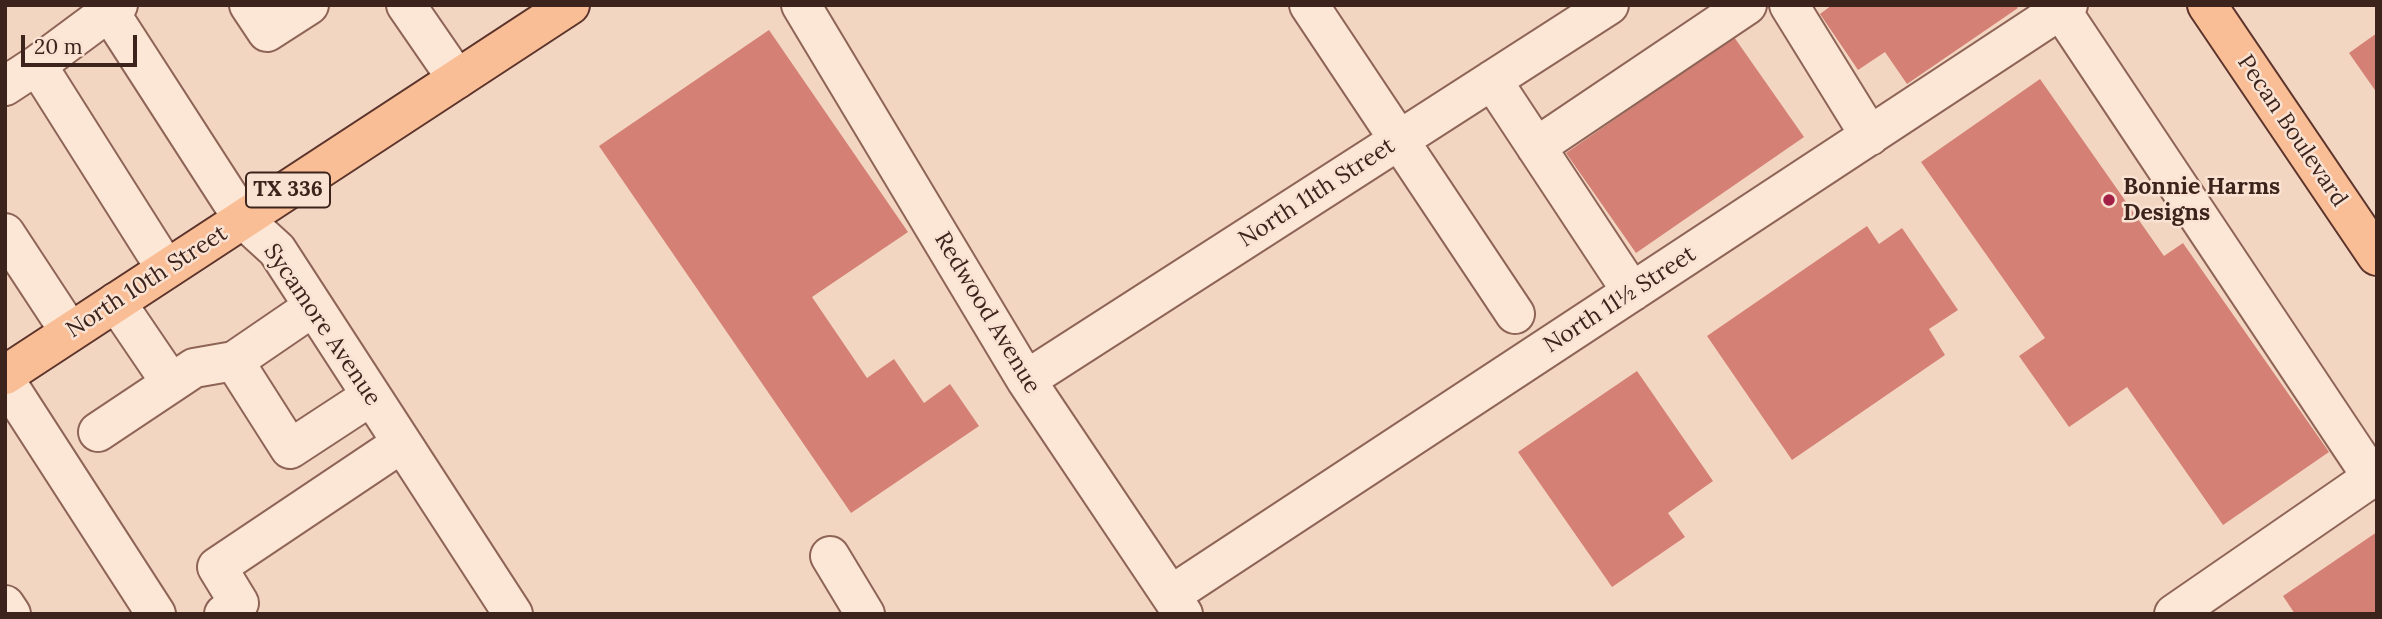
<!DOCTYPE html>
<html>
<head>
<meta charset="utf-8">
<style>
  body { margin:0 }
  #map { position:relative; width:2382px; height:619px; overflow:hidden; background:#f2d6c2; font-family:Lora,serif }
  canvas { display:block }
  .frame { position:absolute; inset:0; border:7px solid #3c231c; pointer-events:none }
  .scale { position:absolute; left:21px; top:35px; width:116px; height:32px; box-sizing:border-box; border:4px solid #3c231c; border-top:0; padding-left:9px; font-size:21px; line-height:24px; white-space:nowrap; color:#3c231c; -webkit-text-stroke:5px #f9e2d2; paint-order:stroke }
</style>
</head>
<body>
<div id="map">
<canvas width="2382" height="619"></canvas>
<div class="frame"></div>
<div class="scale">20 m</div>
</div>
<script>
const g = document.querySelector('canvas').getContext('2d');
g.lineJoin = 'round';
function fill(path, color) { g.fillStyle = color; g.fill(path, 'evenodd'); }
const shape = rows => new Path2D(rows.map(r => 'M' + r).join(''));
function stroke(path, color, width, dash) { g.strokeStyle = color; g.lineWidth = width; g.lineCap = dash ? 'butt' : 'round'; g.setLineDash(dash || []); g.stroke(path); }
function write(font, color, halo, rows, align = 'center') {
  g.font = font + ' Lora,serif'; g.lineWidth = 5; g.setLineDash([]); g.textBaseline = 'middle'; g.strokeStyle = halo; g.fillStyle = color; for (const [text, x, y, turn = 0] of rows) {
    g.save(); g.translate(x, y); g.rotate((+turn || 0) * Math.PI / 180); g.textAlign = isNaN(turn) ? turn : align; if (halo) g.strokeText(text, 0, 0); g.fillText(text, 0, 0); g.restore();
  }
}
const building = shape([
  [1832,5,2015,5,2018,8,1907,84,1885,52,1858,70,1820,14],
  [769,30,908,232,812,297,867,378,894,359,924,403,950,384,979,426,851,513,599,146],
  [2377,33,2377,93,2349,53],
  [1734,37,1804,137,1636,253,1566,153],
  [2040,79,2164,256,2183,243,2329,452,2223,525,2127,387,2069,427,2019,356,2045,338,1921,162],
  [1867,226,1879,244,1902,228,1958,310,1929,329,1945,355,1792,460,1707,336],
  [1637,371,1713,481,1668,513,1685,537,1612,587,1518,452],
  [2377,532,2377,614,2295,614,2283,596]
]);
const minor = shape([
  [105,5,243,219,277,250,513,614],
  [249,5,267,32,309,5],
  [406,5,457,79],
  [801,5,1026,380,1183,614],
  [1309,5,1515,314],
  [1789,5,1870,136],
  [2061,10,2372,477],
  [37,65,166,269],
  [1492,80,1632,292],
  [5,86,37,65,118,5],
  [1536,147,1747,5],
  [5,233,70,332],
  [116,302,171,383],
  [313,307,234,361,290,449,371,396],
  [5,380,156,614],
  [1026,380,1609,5],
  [98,432,194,368,234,361],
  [830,556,865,614],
  [1171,595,2068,5],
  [5,605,11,614],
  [224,614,239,603,217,567,402,443],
  [2174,614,2377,474]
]);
const major = shape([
  [2207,5,2377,256],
  [5,375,570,5]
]);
const markers = [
  [2109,200,7,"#a32047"]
];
const shields = [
  [288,190,84]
];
const shieldNames = [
  ["TX 336",288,190]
];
const streetNames = [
  ["Pecan Boulevard",2292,131,56],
  ["North 11th Street",1317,193,-33],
  ["North 10th Street",147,282,-33],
  ["North 11½ Street",1620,300,-33],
  ["Redwood Avenue",987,313,59],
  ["Sycamore Avenue",322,325,56]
];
const poiNames = [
  ["Bonnie Harms",2123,187],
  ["Designs",2123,213]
];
fill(building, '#d48074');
stroke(minor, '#8e6457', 42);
stroke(major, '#5c342b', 42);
stroke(minor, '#fce6d6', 38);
stroke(major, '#f9be96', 38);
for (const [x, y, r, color] of markers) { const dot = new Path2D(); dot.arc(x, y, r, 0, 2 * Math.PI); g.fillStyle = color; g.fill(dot); stroke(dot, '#f9e2d2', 2.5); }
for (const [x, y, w] of shields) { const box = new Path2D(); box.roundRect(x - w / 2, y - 17.5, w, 35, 5); g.fillStyle = '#f9e2d2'; g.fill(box); stroke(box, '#3c231c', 2); }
write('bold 21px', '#3c231c', null, shieldNames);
write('23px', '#3c231c', '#f9e2d2', streetNames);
write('bold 23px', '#3c231c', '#f9e2d2', poiNames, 'left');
</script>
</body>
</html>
